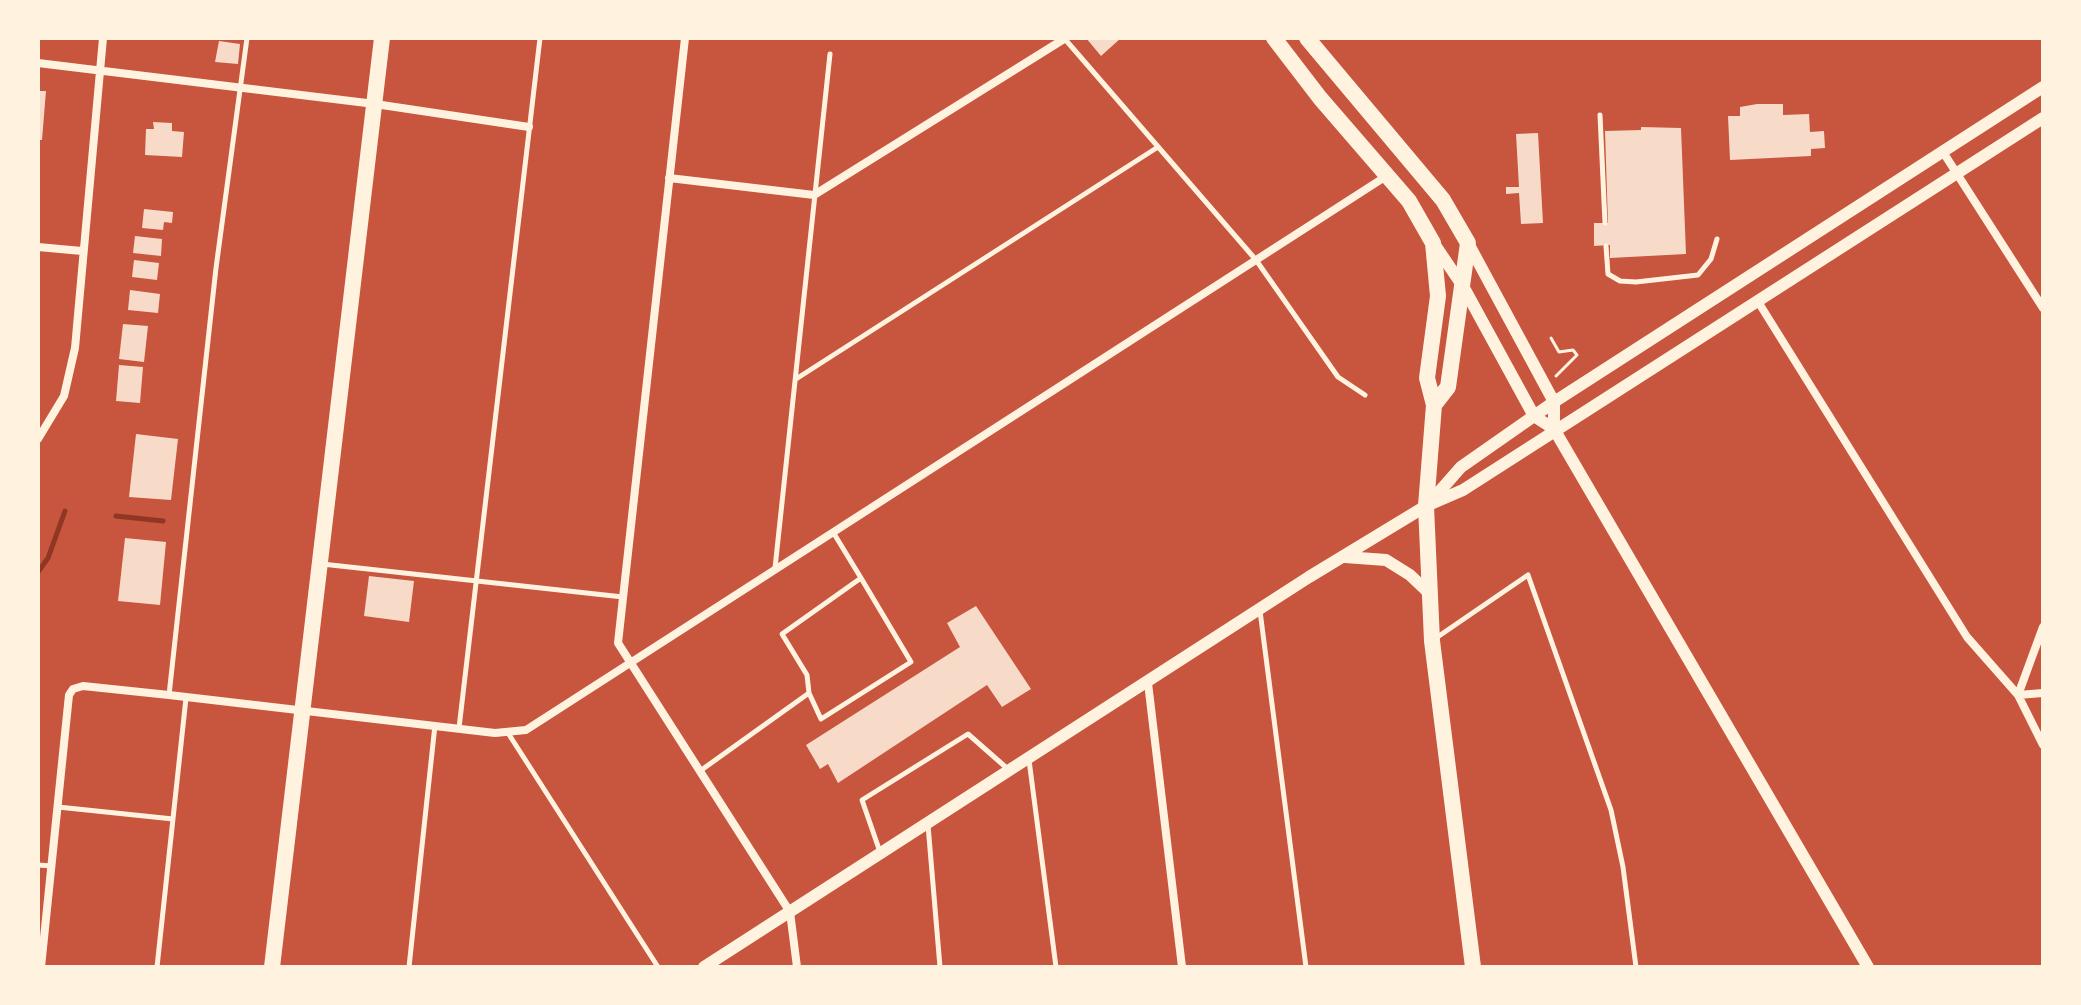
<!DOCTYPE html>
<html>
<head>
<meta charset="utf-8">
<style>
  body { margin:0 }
  #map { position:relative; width:2081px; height:1005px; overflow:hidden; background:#c8553d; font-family:Ubuntu,sans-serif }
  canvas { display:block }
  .frame { position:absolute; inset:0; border:40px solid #fff3e0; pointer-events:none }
</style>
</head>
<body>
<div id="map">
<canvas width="2081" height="1005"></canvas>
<div class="frame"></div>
</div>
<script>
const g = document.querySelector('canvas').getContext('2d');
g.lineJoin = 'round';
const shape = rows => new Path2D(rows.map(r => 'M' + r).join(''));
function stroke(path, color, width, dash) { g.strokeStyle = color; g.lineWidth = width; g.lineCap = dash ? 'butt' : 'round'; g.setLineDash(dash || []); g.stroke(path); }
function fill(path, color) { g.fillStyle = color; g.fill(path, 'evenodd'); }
const stream = shape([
  [116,516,163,521],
  [38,572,48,558,65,511]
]);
const building = shape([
  [1086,38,1121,38,1101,56],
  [219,41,240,44,238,64,215,62],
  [38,91,46,91,42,140,38,140],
  [1757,104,1783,104,1783,115,1809,114,1810,132,1824,131,1825,148,1811,149,1811,156,1730,160,1728,116,1740,116,1740,107],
  [153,122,172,123,172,131,184,132,182,157,145,155,146,129,154,129],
  [1641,127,1681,128,1686,254,1610,258,1610,245,1594,246,1594,223,1608,223,1605,131,1641,130],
  [1538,133,1543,223,1521,224,1519,193,1506,194,1506,187,1519,187,1516,134],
  [144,209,173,212,172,223,164,222,163,230,142,228],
  [135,236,162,239,161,256,133,253],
  [134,260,159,263,157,280,132,277],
  [130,290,160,294,158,313,128,310],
  [123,324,148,326,144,362,119,359],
  [119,365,143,367,140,403,116,401],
  [136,434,178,439,171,500,129,497],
  [125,538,166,542,160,605,118,601],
  [369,576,414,581,409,622,364,616],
  [976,606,1031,689,1002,707,987,685,838,783,828,764,820,769,806,745,960,647,947,623]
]);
const path = shape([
  [1551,338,1559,352,1573,350,1577,355,1556,376]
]);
const service = shape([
  [1064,38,1256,260,1338,377,1365,395],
  [1600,115,1605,223],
  [1606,246,1608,274,1620,281,1636,282,1698,275,1711,259,1717,239],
  [796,379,1158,147],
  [833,532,861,578,782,634,807,675,809,693,821,719,911,662,861,578],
  [322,564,623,597],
  [775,568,830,54],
  [1260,611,1306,967],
  [1436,638,1528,575,1611,810,1623,867,1636,967],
  [169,695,216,268,247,38],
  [459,728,540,38],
  [508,733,658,967],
  [1029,760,1056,967],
  [700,771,809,693],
  [58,807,173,819],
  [928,825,940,967],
  [880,852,862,800,968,734,1009,770],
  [38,865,52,866],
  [157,967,186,698],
  [409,967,435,725]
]);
const minor = shape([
  [685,38,618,643,790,912,797,967],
  [38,63,375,104,529,127],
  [1943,152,2043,308],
  [669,178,814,195,1064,39],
  [38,247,82,251],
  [1757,300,1967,637,2018,695,2043,745],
  [38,439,64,396,75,348,103,38],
  [2043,627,2018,695,2043,693],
  [1148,683,1182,967],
  [41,967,69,695,73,689,83,686,169,695,495,733,526,730,1388,175]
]);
const tertiary = shape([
  [1468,243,1554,402,1554,429],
  [1435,245,1464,288,1534,416,1554,429,1868,967],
  [1431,501,1461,467,1554,402,2043,87],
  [1345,557,1386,560,1410,575,1430,594],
  [704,967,1309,577,1426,506,1463,490,2043,118]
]);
const primary = shape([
  [1274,38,1320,98,1409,201,1433,243,1438,296,1427,378,1434,405,1426,506,1432,641,1473,967],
  [1307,38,1443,200,1468,243,1448,387,1434,405],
  [272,967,382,38]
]);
stroke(stream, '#8f3625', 5);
fill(building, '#f7dbc8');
stroke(path, '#fff3e0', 3);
stroke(service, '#fff3e0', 5);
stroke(minor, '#fff3e0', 8);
stroke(tertiary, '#fff3e0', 12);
stroke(primary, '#fff3e0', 16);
</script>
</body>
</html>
